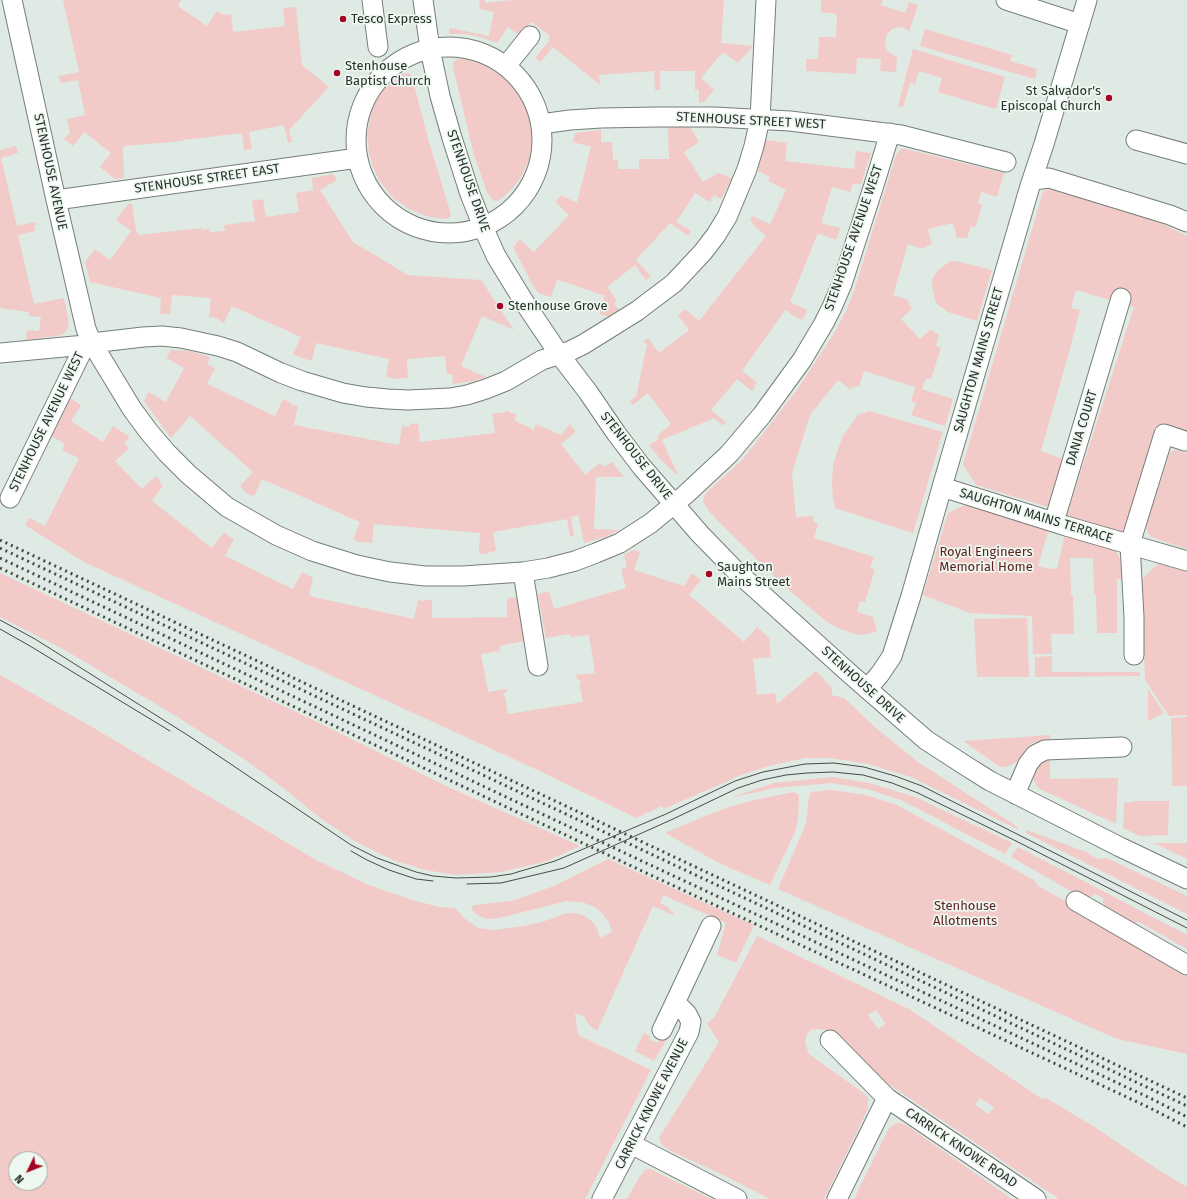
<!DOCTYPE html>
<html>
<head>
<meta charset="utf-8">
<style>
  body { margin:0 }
  #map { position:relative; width:1187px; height:1199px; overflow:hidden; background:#e0eae4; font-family:"Fira Sans",sans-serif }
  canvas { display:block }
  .north { position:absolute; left:8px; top:1151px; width:40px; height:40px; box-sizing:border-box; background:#edf8f1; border:1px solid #9fa8a2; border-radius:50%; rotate:227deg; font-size:11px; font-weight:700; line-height:16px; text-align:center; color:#2b2f2c }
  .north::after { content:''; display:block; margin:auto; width:14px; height:18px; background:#a30522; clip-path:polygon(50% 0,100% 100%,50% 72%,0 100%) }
</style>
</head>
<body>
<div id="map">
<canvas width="1187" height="1199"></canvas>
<div class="north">N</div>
</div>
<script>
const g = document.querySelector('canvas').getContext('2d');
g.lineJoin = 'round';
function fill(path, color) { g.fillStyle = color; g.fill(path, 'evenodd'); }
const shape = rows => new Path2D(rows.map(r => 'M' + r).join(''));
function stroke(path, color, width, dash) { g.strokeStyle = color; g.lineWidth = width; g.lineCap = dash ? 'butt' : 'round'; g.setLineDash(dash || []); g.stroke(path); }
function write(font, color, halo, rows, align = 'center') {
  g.font = font + ' "Fira Sans",sans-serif'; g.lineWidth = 3.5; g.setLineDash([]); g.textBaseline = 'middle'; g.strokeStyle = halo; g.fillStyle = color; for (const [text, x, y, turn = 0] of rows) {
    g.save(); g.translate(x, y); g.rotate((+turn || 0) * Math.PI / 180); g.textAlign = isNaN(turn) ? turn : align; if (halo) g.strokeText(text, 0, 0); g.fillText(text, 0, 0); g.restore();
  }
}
const green = shape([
  [63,0,181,0,178,6,207,26,217,11,224,15,231,14,233,32,285,26,283,8,296,7,302,65,329,87,289,130,292,142,288,143,284,125,249,132,252,149,244,150,242,133,183,140,183,141,124,146,123,148,124,178,115,179,100,167,111,153,84,132,73,146,64,139,70,133,67,119,85,115,78,80,60,83,59,76,79,72],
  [480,0,485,0,485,3,513,0,724,0,721,43,753,46,738,63,723,52,701,78,714,90,704,102,699,102,699,90,695,90,695,71,660,71,660,90,655,90,654,71,599,75,600,85,553,47,541,62,535,58,549,41,549,35,531,22,520,36,508,27,497,43,477,36,465,34,449,34,450,28,489,36,494,12,479,9],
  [821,0,883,0,881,5,905,13,909,2,918,5,909,31,904,28,899,27,892,29,886,36,885,44,887,51,891,54,897,57,896,72,880,71,881,59,857,58,856,74,806,71,806,59,818,59,819,37,836,37,837,14,821,12],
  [925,29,1012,55,1010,61,1037,69,1035,79,920,46],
  [913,49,1005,77,996,109,938,92,942,78,919,71,915,84,910,83,903,107,898,106],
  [457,59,465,59,480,63,501,75,509,81,518,92,525,105,528,114,532,136,531,151,528,162,522,175,514,186,505,196,498,201,494,201,490,197,487,192,474,155,453,67,453,63],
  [409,73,412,77,429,142,450,211,451,216,447,219,429,217,409,209,396,200,390,194,379,180,373,167,369,153,367,135,369,124,371,112,381,92,393,79,401,74],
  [668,127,690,127,699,142,684,152,703,182,718,173,732,178,721,199,714,195,710,202,695,193,676,222,691,231,688,236,670,223,636,260,651,276,646,280,635,265,607,287,617,301,614,304,620,311,609,317,599,314,605,296,562,281,557,280,551,297,538,293,530,280,513,247,520,239,534,252,569,215,555,202,561,195,577,203,591,147,573,142,575,133,601,130,601,142,612,142,613,160,618,160,618,169,639,169,639,159,669,159],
  [766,140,787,143,785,161,854,169,856,151,871,153,861,184,853,184,850,192,832,187,821,223,840,228,838,235,836,240,818,233,804,267,790,302,807,310,805,316,801,320,785,310,742,371,757,382,754,386,755,387,752,391,737,379,711,410,726,422,723,426,714,418,662,440,678,475,677,475,662,461,649,445,659,439,657,436,671,424,648,393,633,405,630,401,636,396,637,392,647,345,644,341,648,338,659,353,689,330,678,315,685,309,699,321,766,236,752,224,753,222,750,220,752,216,770,224,786,190,768,181,770,177,758,171],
  [16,146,18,153,1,158,17,226,35,222,36,225,34,226,35,231,18,235,34,304,64,298,69,323,67,330,62,335,26,340,27,330,39,331,41,317,29,316,29,312,0,308,0,150],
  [901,149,906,149,1004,173,997,197,981,192,978,203,982,204,979,216,975,227,971,226,967,238,957,238,953,223,928,229,932,245,926,246,923,249,908,244,893,295,908,300,909,305,912,309,901,319,920,339,931,329,935,333,939,334,936,346,941,348,931,379,926,378,922,389,953,399,945,426,911,415,916,403,911,401,915,387,864,371,859,386,852,387,851,390,838,380,810,415,792,473,796,517,813,516,814,522,818,524,814,538,874,557,870,568,875,569,865,602,860,601,857,612,873,617,877,631,863,635,855,634,837,628,827,622,782,584,717,520,709,511,703,501,706,493,743,459,797,390,835,332,847,309,855,288,896,155],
  [333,174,337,180,320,190,353,242,408,275,481,280,514,330,482,316,461,366,486,377,475,381,453,384,452,374,447,374,445,356,407,359,408,378,396,379,386,377,389,359,316,343,312,361,302,358,293,354,301,337,232,306,224,323,216,318,209,317,211,298,172,295,170,314,160,314,161,298,90,282,85,262,95,249,110,260,131,231,116,220,128,204,132,204,136,230,138,235,202,228,202,230,209,229,209,232,225,231,224,225,255,221,252,201,263,199,266,217,299,212,296,193,313,190,312,178],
  [1049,188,1052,188,1086,198,1161,223,1187,236,1187,438,1159,429,1127,527,1123,531,1117,532,1067,515,1134,307,1076,290,1071,308,1080,310,1069,352,1041,451,1069,461,1048,507,976,485,963,464,1043,192],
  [951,261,956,261,992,270,977,321,948,312,938,305,935,300,932,286,932,280,937,271,942,267],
  [171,350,189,351,210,357,207,364,215,368,207,384,275,416,283,399,291,403,291,405,298,406,294,425,399,445,402,426,410,427,410,424,418,423,420,442,495,433,492,414,506,412,505,410,517,415,514,420,534,430,536,424,561,435,570,424,576,432,561,444,585,475,600,463,604,467,612,462,624,477,596,477,594,529,619,530,605,537,584,543,578,515,571,517,574,536,570,537,567,519,493,532,496,551,489,552,488,554,479,553,480,533,374,524,372,543,359,542,353,539,360,522,262,479,254,496,246,493,240,486,253,472,190,416,171,438,144,401,148,392,166,402,184,368,166,358],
  [70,398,81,405,71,421,103,442,113,426,130,437,124,443,129,448,115,461,142,489,156,476,161,481,159,482,163,486,152,501,212,548,224,532,229,536,234,539,225,556,293,589,302,572,308,575,308,576,313,577,309,596,414,619,418,600,424,601,424,600,432,600,432,618,507,617,507,598,519,597,525,641,499,646,500,651,481,654,488,692,506,689,507,691,502,696,505,696,508,714,583,702,579,683,583,682,577,679,576,675,595,673,589,635,571,637,570,634,546,638,538,594,549,591,554,609,626,588,621,569,627,567,624,555,633,550,640,552,634,570,684,586,692,573,701,580,689,595,744,642,757,627,769,638,771,657,753,659,757,695,775,693,777,704,816,671,832,688,832,695,844,698,877,729,918,762,1018,827,1017,829,911,777,868,764,829,758,805,758,769,766,741,775,664,809,662,806,636,818,542,772,84,562,25,525,29,518,45,526,79,458,62,450,65,444,51,436],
  [869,411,943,432,913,533,835,508,833,498,832,482,833,465,837,452,843,436,855,419,858,415],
  [1187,449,1187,549,1157,539,1150,536,1147,532,1146,526,1169,455,1172,451,1177,450,1186,453],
  [969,503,1049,528,1038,566,1049,569,1057,568,1065,534,1116,551,1125,571,1123,579,1117,579,1117,633,1097,633,1096,595,1094,595,1093,558,1070,558,1071,595,1073,595,1074,634,1051,634,1052,654,1033,654,1032,616,970,613,923,595,948,513],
  [1159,563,1187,570,1187,715,1169,716,1145,680,1142,579],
  [0,573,313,720,448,787,580,846,547,861,501,872,457,875,425,870,393,860,356,842,320,818,286,790,247,761,176,716,63,649,0,617],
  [1027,618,1029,677,977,677,974,619],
  [1052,656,1052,672,1140,672,1140,676,1035,677,1035,657],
  [0,675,92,727,316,860,369,885,409,899,439,907,455,908,465,919,478,928,495,930,524,926,542,922,567,913,574,913,583,915,594,923,597,929,600,938,612,932,609,922,602,913,596,908,585,903,567,901,499,918,487,919,479,916,472,910,472,907,474,905,512,901,554,886,608,859,754,925,736,963,717,955,726,923,663,895,660,903,670,908,669,910,674,913,673,915,653,906,597,1031,589,1025,584,1016,575,1013,578,1035,651,1070,585,1199,0,1199],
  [16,1159,40,1159,40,1183,16,1183],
  [1148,689,1164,713,1148,721],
  [1187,717,1187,786,1172,786,1171,718],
  [1050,735,1050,741,1039,741,1033,743,1027,747,1017,762,1006,767,1000,767,963,741],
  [1050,754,1050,779,1118,778,1116,824,1040,789,1036,785,1031,774,1032,769],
  [832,777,869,783,915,797,1012,843,1005,854,901,800,867,789,832,783,775,788,729,798,774,783],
  [831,790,866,795,897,805,1034,880,1038,886,1078,908,1079,915,1187,974,1187,1054,1117,1039,778,889,806,824,809,797,811,792],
  [794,792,799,795,798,819,795,832,770,885,719,863,665,833,710,814,732,806,759,799],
  [1135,801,1169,801,1168,835,1140,836,1123,828,1124,803],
  [1027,830,1086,852,1094,857,1100,859,1107,858,1187,896,1187,914,1026,833],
  [1154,843,1187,843,1187,859],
  [1018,847,1187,935,1187,949,1139,922,1133,924,1105,908,1103,903,1103,898,1095,894,1091,897,1083,898,1011,857],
  [757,936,909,1009,1042,1099,1046,1098,1093,1126,1157,1169,1187,1187,1187,1199,1059,1199,869,1071,840,1036,827,1030,817,1029,811,1030,808,1033,806,1037,805,1041,806,1046,809,1054,865,1094,868,1098,868,1109,824,1199,770,1199,721,1174,669,1150,662,1145,659,1138,662,1133,719,1042,707,1024,715,1016],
  [876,1010,886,1024,878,1029,868,1015],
  [980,1098,994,1107,989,1114,975,1105],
  [644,1033,650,1036,649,1039,657,1043,661,1036,667,1039,654,1061,635,1051],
  [899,1123,906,1125,1012,1199,854,1199,888,1130,893,1125],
  [647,1169,650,1169,712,1199,627,1199,640,1176,645,1170]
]);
const minor = shape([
  [12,0,56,200,86,329,92,343,132,409,149,432,167,453,188,474,227,507,276,535,312,551,357,565,390,572,425,576,463,576,523,572,548,568,575,561,596,553,620,543,651,523,685,495,729,454,762,415,802,360,824,323,832,307,842,284,874,185,890,133],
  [372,0,378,47],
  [423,0,430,49,440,96,452,138,470,194,483,227,496,256,526,305,559,354,588,392,616,433,641,466,674,504,700,534,736,571,849,673,926,740,966,766,990,781,1120,847,1187,879],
  [1006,0,1080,24],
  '356 140a93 93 0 1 1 186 0a93 93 0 1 1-186 0Z',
  [506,66,530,36],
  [541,124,570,120,601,118,657,117,714,117,790,121,901,135,1006,162],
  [1136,140,1187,154],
  [1033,180,1049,178,1170,215,1187,222],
  [56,200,358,158],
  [0,353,85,345,92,343,143,337,162,336,181,338,218,346,237,352,281,373,302,381,343,393,366,397,388,399,408,400,450,398,467,395,486,389,506,381,542,360,570,351,584,344,637,311,674,283,703,252,716,235,727,217,747,169,754,146,760,119,766,0],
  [942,487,1066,526,1187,561],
  [10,498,85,345],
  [1054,522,1121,298],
  [523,572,538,666],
  [1134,655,1134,617,1130,544,1164,434,1185,441],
  [867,689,880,674,892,656,911,596,942,487,1030,186,1044,144,1087,0],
  [1015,794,1028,764,1035,755,1045,750,1122,747],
  [1076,901,1187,965],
  [662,1030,674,1005],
  [830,1040,887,1098,1036,1199],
  [631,1144,737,1199],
  [602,1199,689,1032,691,1022,687,1014,681,1008,674,1005,711,926],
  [837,1199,887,1098]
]);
const tram = shape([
  [0,620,35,639,189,736,351,845,377,858,416,872,433,876,456,878,491,877,511,874,555,861,666,814,735,781,763,772,805,764,834,763,864,767,895,776,922,786,1187,920],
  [0,629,30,646,170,731],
  [351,851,367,860,389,870,416,879,433,881],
  [467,884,501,883,564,868,673,819,738,788,762,780,786,775,807,773,833,772,863,775,892,783,918,793,1016,841,1187,928]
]);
const rail = shape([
  [0,540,1187,1098],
  [0,548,1187,1106],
  [0,558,646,863,1152,1099,1187,1117],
  [0,568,642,871,1148,1107,1187,1127]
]);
const markers = [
  [343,19,4,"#a30522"],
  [337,73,4,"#a30522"],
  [1109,98,4,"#a30522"],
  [500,306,4,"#a30522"],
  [709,574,4,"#a30522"]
];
const poiNames = [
  ["Tesco Express",351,19],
  ["Stenhouse",345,66],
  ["Baptist Church",345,81],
  ["St Salvador's",1101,91,"right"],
  ["Episcopal Church",1101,106,"right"],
  ["Stenhouse Grove",508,306],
  ["Saughton",717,567],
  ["Mains Street",717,582]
];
const streetNames = [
  ["STENHOUSE STREET WEST",751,121,3],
  ["STENHOUSE AVENUE",50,172,78],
  ["STENHOUSE STREET EAST",207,179,-8],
  ["STENHOUSE DRIVE",468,181,71],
  ["STENHOUSE AVENUE WEST",854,238,-71],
  ["SAUGHTON MAINS STREET",979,360,-74],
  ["STENHOUSE AVENUE WEST",47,422,-64],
  ["DANIA COURT",1082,428,-73],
  ["STENHOUSE DRIVE",636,456,52],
  ["SAUGHTON MAINS TERRACE",1036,516,17],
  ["STENHOUSE DRIVE",863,685,42],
  ["CARRICK KNOWE AVENUE",652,1104,-63],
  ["CARRICK KNOWE ROAD",961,1148,34]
];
const parkNames = [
  ["Royal Engineers",986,552],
  ["Memorial Home",986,567],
  ["Stenhouse",965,906],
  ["Allotments",965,921]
];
fill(green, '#f2cac7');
stroke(minor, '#757e79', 21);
stroke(minor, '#fff', 19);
stroke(tram, '#454a47', 1);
stroke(rail, '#454a47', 3, [2, 4]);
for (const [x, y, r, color] of markers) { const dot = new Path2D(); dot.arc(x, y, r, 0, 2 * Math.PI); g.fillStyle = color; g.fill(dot); stroke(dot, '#edf8f1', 1.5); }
write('13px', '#2b2f2c', '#edf8f1', poiNames, 'left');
write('13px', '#2b2f2c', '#edf8f1', streetNames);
write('13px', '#622021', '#edf8f1', parkNames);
</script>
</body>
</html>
